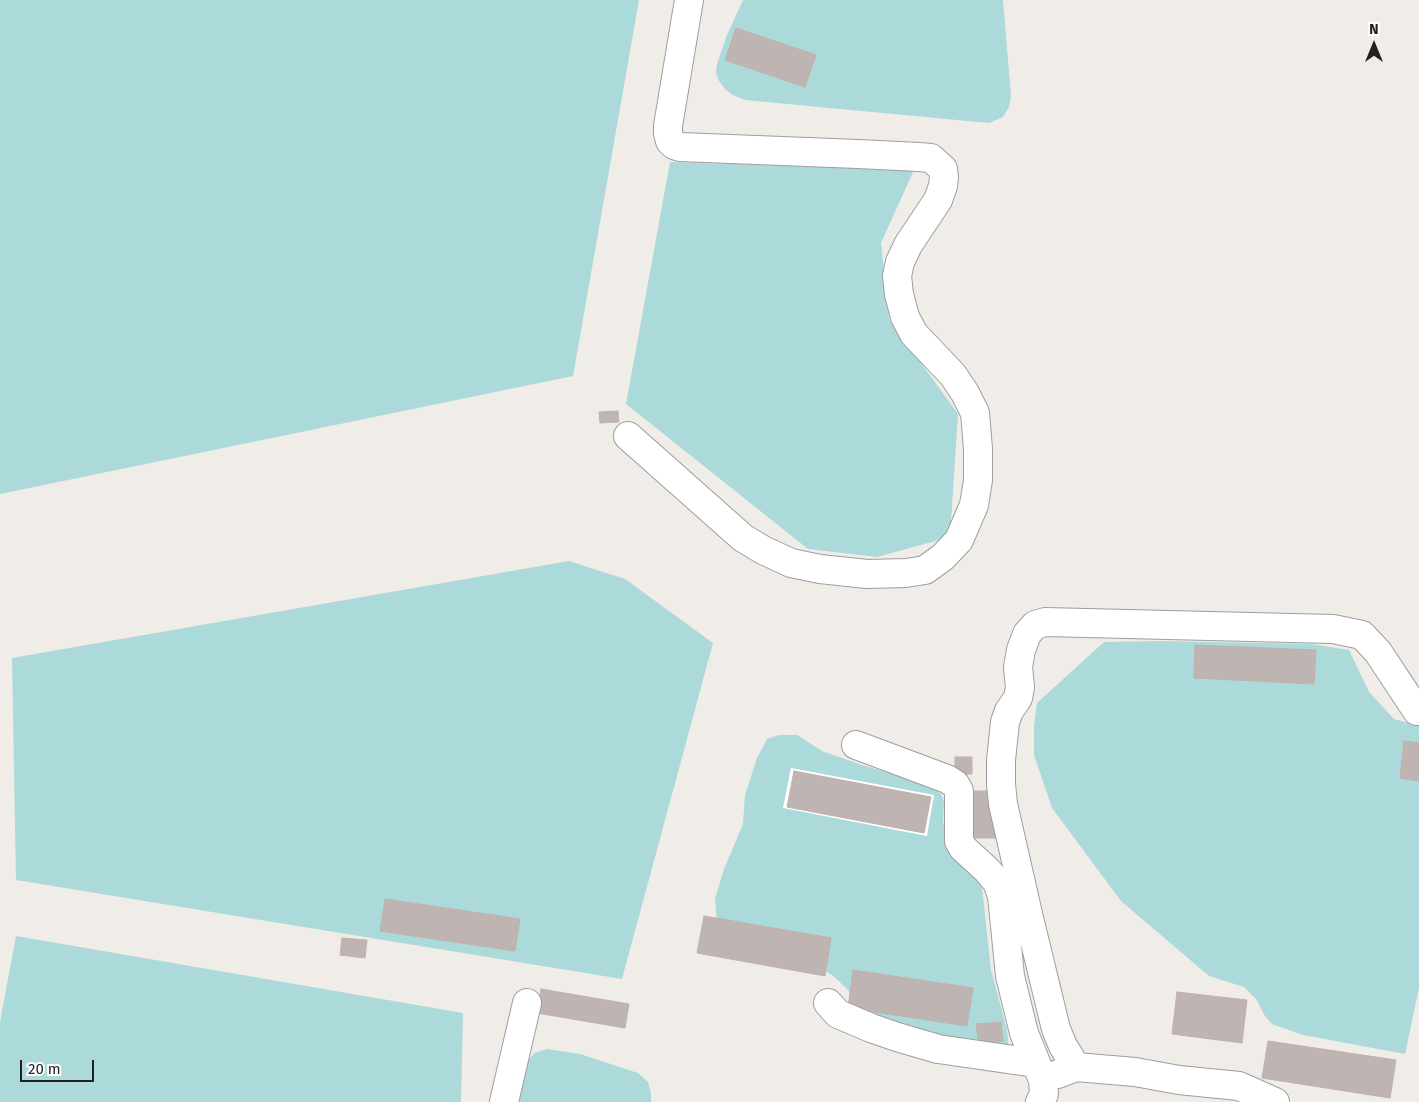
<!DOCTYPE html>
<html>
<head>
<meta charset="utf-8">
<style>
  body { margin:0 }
  #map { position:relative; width:1419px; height:1102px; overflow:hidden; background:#f0ece8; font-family:"Fira Sans",sans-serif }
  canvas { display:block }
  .north { position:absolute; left:1349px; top:20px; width:50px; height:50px; -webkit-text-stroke:4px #fff; paint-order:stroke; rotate:0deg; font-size:14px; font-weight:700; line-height:20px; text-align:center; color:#212121 }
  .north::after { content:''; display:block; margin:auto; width:18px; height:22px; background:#212121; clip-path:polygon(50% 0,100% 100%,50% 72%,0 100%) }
  .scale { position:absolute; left:20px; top:1060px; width:74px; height:22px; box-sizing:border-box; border:2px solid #212121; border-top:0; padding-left:6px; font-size:15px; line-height:18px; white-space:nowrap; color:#212121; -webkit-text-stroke:4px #fff; paint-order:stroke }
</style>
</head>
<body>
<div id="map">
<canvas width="1419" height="1102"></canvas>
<div class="north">N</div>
<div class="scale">20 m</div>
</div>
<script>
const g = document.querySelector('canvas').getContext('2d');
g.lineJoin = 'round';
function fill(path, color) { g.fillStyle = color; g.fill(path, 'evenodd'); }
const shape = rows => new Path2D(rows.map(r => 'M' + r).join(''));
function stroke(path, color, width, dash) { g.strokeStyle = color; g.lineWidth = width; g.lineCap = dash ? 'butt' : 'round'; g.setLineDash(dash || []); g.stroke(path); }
const water = shape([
  [0,0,639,0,573,376,0,494],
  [743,0,1003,0,1011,96,1009,107,1003,117,989,123,745,100,733,95,725,89,719,81,716,73,717,64,727,35],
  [670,162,914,170,881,243,889,319,958,414,950,537,877,557,808,549,626,404],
  [569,561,625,579,713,643,622,979,16,880,12,658],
  [1159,641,1311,644,1349,650,1369,692,1394,719,1419,726,1419,988,1405,1054,1303,1035,1272,1024,1265,1016,1256,999,1244,987,1209,976,1121,901,1052,808,1034,755,1034,726,1037,703,1104,642],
  [779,735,797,735,822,751,862,765,914,780,932,787,941,794,944,801,943,821,949,845,976,877,982,887,991,970,1007,1030,1009,1050,1003,1055,875,1018,843,985,832,975,817,966,717,923,715,899,724,869,743,824,745,795,757,758,767,739],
  [16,936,463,1013,461,1102,0,1102,0,1022],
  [547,1049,580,1054,638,1073,648,1082,651,1093,651,1102,513,1102,527,1061,535,1053]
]);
const pier = shape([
  [791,768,934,795,927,836,783,808]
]);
const building = shape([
  [736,28,816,55,805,87,725,60,736,28],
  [618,411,619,422,600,423,599,412,618,411],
  [1195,645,1316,650,1314,684,1194,678,1195,645],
  [1404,741,1419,743,1419,781,1400,778,1404,741],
  [955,757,972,757,972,774,955,774,955,757],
  [794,771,931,797,924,833,787,807,794,771],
  [963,791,997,791,997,838,963,838,963,791],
  [385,899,520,919,515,951,380,931,385,899],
  [704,916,831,938,825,976,697,953,704,916],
  [342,938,367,940,365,958,340,955,342,938],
  [853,970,973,988,967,1026,848,1008,853,970],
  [541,989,629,1004,625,1028,537,1013,541,989],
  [1177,992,1247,1000,1242,1043,1172,1034,1177,992],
  [1001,1022,1003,1041,979,1044,976,1024,1001,1022],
  [1268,1041,1396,1060,1390,1098,1262,1078,1268,1041]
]);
const minor = shape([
  [628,436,743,538,763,550,791,563,820,569,867,574,906,573,925,570,943,557,959,540,974,505,978,480,978,449,975,413,965,393,953,375,914,334,905,317,899,294,897,276,900,262,908,245,938,200,943,186,944,178,943,169,931,158,919,157,858,154,680,147,674,145,670,141,668,133,668,126,689,0],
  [856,745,947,779,955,784,959,791,959,841,963,848,987,870,997,882,1002,896,1010,976,1024,1033,1043,1080,1044,1094,1040,1102],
  [828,1003,838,1014,871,1028,897,1037,938,1049,1035,1063],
  [1076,1067,1063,1046,1056,1029,1029,918,1003,804,1001,784,1001,760,1005,722,1009,711,1018,698,1020,687,1018,667,1021,650,1027,634,1035,625,1045,622,1333,629,1362,635,1378,652,1417,711],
  [1058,1074,1076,1067,1135,1072,1179,1080,1239,1086,1275,1102],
  [504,1102,527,1003]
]);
fill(water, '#acd9da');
fill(pier, '#fff');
fill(building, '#beb4b1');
stroke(building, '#c1b1ac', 1);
stroke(minor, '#9e9e9e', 30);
stroke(minor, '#fff', 28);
</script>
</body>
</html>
